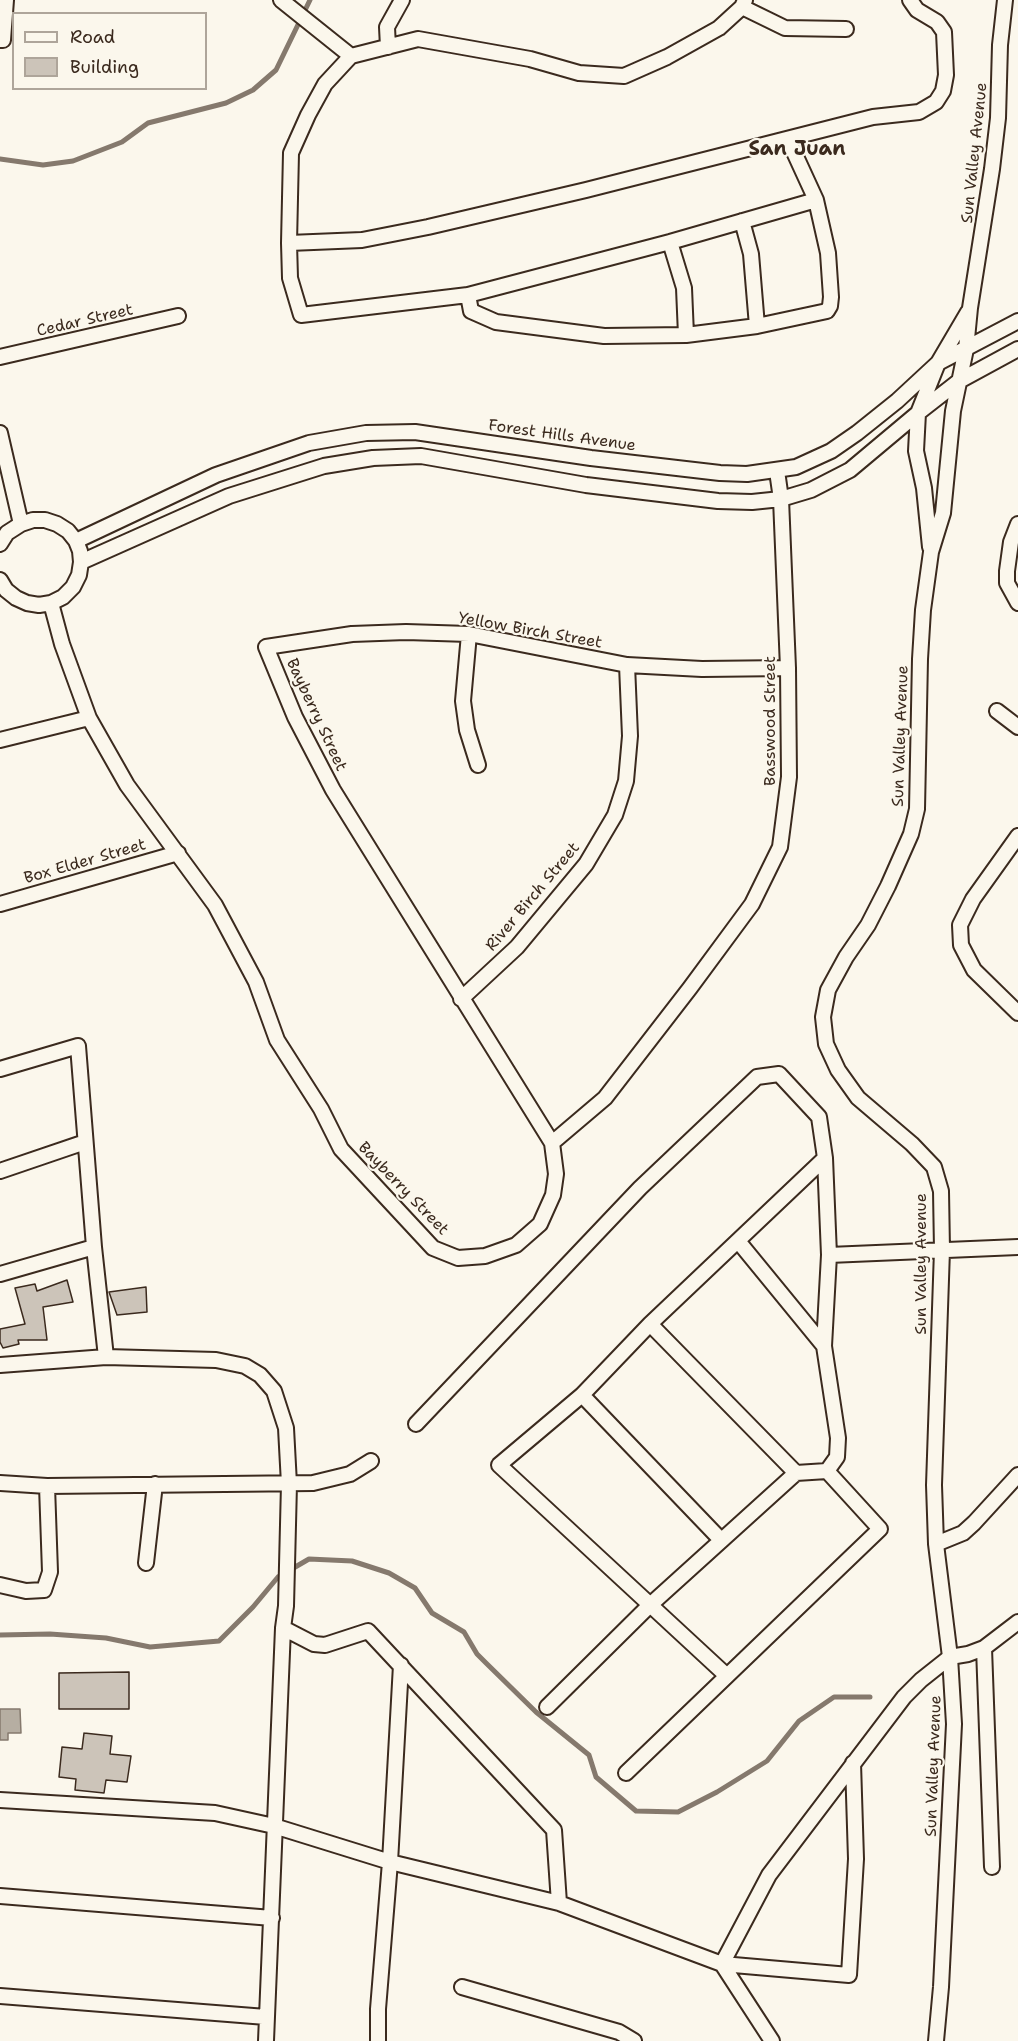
<!DOCTYPE html>
<html>
<head>
<meta charset="utf-8">
<style>
  body { margin:0 }
  #map { position:relative; width:1018px; height:2041px; overflow:hidden; background:#fbf7ec; font-family:"Shantell Sans",sans-serif }
  canvas { display:block }
  .legend { position:absolute; left:12px; top:12px; width:195px; height:78px; box-sizing:border-box; background:#fbf7ec; border:2px solid #aea59a; margin:0; padding:8px 10px; list-style:none; font-size:18px; color:#3b2a1e }
  .legend li { display:flex; align-items:center; gap:12px; height:30px }
  .legend b { width:30px; border:2px solid #aea59a }
</style>
</head>
<body>
<div id="map">
<canvas width="1018" height="2041"></canvas>
<ul class="legend">
<li><b style="height:8px;background:#fbf7ec"></b>Road</li>
<li><b style="height:16px;background:#ccc4b9"></b>Building</li>
</ul>
</div>
<script>
const g = document.querySelector('canvas').getContext('2d');
g.lineJoin = 'round';
function fill(path, color) { g.fillStyle = color; g.fill(path, 'evenodd'); }
const shape = rows => new Path2D(rows.map(r => 'M' + r).join(''));
function stroke(path, color, width, dash) { g.strokeStyle = color; g.lineWidth = width; g.lineCap = dash ? 'butt' : 'round'; g.setLineDash(dash || []); g.stroke(path); }
function write(font, color, halo, rows, align = 'center') {
  g.font = font + ' "Shantell Sans",sans-serif'; g.lineWidth = 4.5; g.setLineDash([]); g.textBaseline = 'middle'; g.strokeStyle = halo; g.fillStyle = color; for (const [text, x, y, turn = 0] of rows) {
    g.save(); g.translate(x, y); g.rotate((+turn || 0) * Math.PI / 180); g.textAlign = isNaN(turn) ? turn : align; if (halo) g.strokeText(text, 0, 0); g.fillText(text, 0, 0); g.restore();
  }
}
const water = shape([
  [0,1709,20,1709,21,1733,8,1733,8,1740,0,1740,0,1709]
]);
const stream = shape([
  [0,159,43,165,73,161,122,142,148,123,226,103,253,90,276,70,310,0],
  [0,1635,50,1634,106,1638,150,1647,219,1641,253,1607,278,1577,309,1559,352,1561,389,1573,415,1588,432,1613,464,1632,477,1654,486,1663,536,1712,589,1755,596,1777,636,1811,678,1812,717,1792,767,1761,799,1721,834,1697,870,1697]
]);
const building = shape([
  [67,1280,73,1302,43,1307,47,1340,18,1340,19,1344,3,1348,0,1342,0,1329,25,1324,15,1288,35,1284,37,1291,67,1280],
  [146,1287,147,1312,117,1315,109,1292,146,1287],
  [129,1672,129,1709,59,1709,59,1673,129,1672],
  [84,1733,112,1736,110,1754,131,1756,127,1782,106,1780,104,1793,75,1790,76,1779,59,1777,62,1747,82,1749,84,1733]
]);
const street = shape([
  [281,0,351,56],
  [745,0,742,7,719,28,667,57,624,76,579,73,530,59,418,39,351,56,325,84,308,115,291,153,289,243,290,278,301,315,468,295,670,242,816,200],
  [742,7,785,28,846,29],
  [0,40,3,40,6,0],
  [388,47,387,27,402,0],
  [742,221,751,254,757,326],
  [670,242,684,288,686,335],
  [289,243,362,240,428,227,586,190,873,117,919,112,936,102,943,91,946,75,944,32,937,22,917,10,910,0],
  [468,295,471,311,496,322,604,336,686,335,757,326,827,311,830,306,831,297,828,253,816,200,788,139],
  [0,357,178,316],
  [0,433,21,524],
  [1018,524,1011,542,1007,571,1007,583,1018,603],
  [76,541,216,475,309,443,366,433,415,432,591,458,720,473,747,474,796,467,831,451,857,433,897,401,938,363,1018,321],
  [0,544,7,533,21,524,33,520,45,520,57,524,68,531,76,541,80,551,81,562,79,575,73,587,63,597,51,603,39,605,27,603,16,598,6,590,0,580],
  [930,547,924,488,916,451,918,413,938,363,968,312],
  [81,562,229,496,324,466,373,458,421,456,586,485,718,501,752,502,781,499,811,490,850,470,918,413,959,381,1018,349],
  [51,603,62,644,89,718,127,785,215,905,256,982,277,1040,321,1109,341,1149,433,1248,458,1258,485,1256,516,1245,540,1224,553,1195,556,1174,552,1143,333,790,295,717,266,647,352,634,406,632,469,634,627,665,702,669,788,668],
  [469,634,463,701,467,730,478,765],
  [997,711,1018,727],
  [0,740,89,718],
  [1018,836,973,899,960,925,961,945,974,970,1018,1013],
  [0,904,178,853],
  [461,999,517,947,586,864,615,815,626,781,630,736,627,665],
  [0,1069,78,1046,94,1247,106,1357],
  [552,1143,605,1098,690,988,752,904,780,847,789,777,788,668,781,499,777,471],
  [0,1171,85,1142],
  [738,1241,824,1346],
  [829,1255,1018,1247],
  [0,1274,94,1247],
  [0,1365,106,1357,216,1360,245,1366,260,1375,274,1391,286,1428,289,1484,286,1606,283,1628,266,2041],
  [582,1395,721,1540],
  [416,1424,640,1188,757,1077,779,1074,819,1117,825,1158,829,1255,824,1346,838,1438,837,1457,827,1471],
  [0,1483,47,1486,313,1483,350,1474,371,1461],
  [936,1544,963,1533,974,1523,1018,1475],
  [146,1563,155,1484],
  [0,1585,26,1591,44,1590,50,1572,47,1486],
  [283,1628,314,1644,325,1645,368,1631,554,1830,559,1903],
  [984,1648,992,1867],
  [727,1676,499,1465,582,1395,650,1324,825,1158],
  [547,1707,649,1606,796,1473],
  [626,1773,880,1529,827,1471,796,1473,650,1324],
  [0,1800,215,1813,274,1826,390,1862,559,1903,722,1964,849,1975,856,1859,853,1763],
  [0,1896,272,1918],
  [722,1964,769,1875,904,1697,921,1680,950,1657,968,1654,984,1648,1018,1622],
  [722,1964,772,2041],
  [462,1987,619,2032,634,2041],
  [0,1996,266,2017],
  [378,2041,378,2009,390,1862,401,1665],
  [936,2041,941,1987,954,1724,950,1657,936,1544,934,1485,942,1250,941,1191,934,1167,912,1144,858,1098,838,1070,826,1044,823,1017,828,990,846,957,868,925,888,886,911,834,917,809,920,659,923,610,931,552,943,513,953,411,966,349,970,308,992,169,998,118,1000,45,1005,0]
]);
const streetNames = [
  ["Sun Valley Avenue",975,153,-84],
  ["Cedar Street",85,321,-13],
  ["Forest Hills Avenue",562,436,8],
  ["Yellow Birch Street",530,631,10],
  ["Bayberry Street",316,715,65],
  ["Basswood Street",771,721,-90],
  ["Sun Valley Avenue",901,736,-88],
  ["Box Elder Street",85,862,-16],
  ["River Birch Street",533,897,-50],
  ["Bayberry Street",403,1189,46],
  ["Sun Valley Avenue",922,1264,-90],
  ["Sun Valley Avenue",934,1766,-88]
];
const quarterNames = [
  ["San Juan",797,150]
];
fill(water, '#b6aea2');
stroke(water, '#85796d', 1.5);
stroke(stream, '#85796d', 5);
fill(building, '#ccc4b9');
stroke(building, '#3b2a1e', 1.5);
stroke(street, '#3b2a1e', 18);
stroke(street, '#fbf7ec', 14);
write('16px', '#3b2a1e', '#fbf7ec', streetNames);
write('bold 20px', '#3b2a1e', '#fbf7ec', quarterNames);
</script>
</body>
</html>
